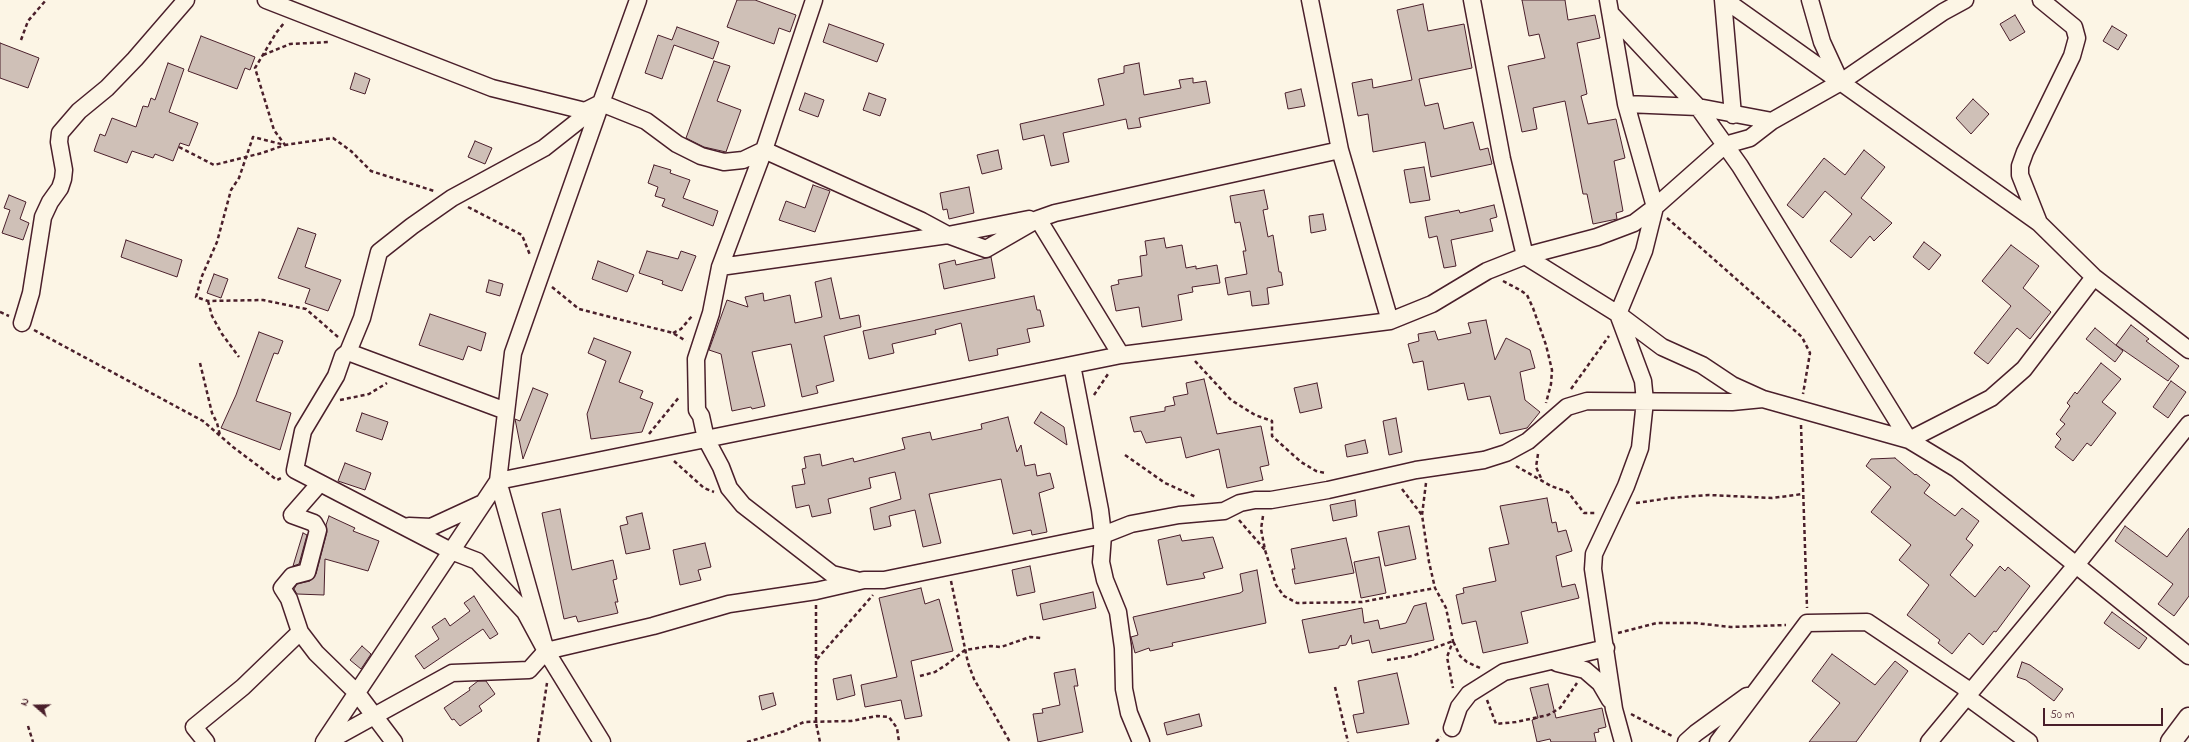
<!DOCTYPE html>
<html>
<head>
<meta charset="utf-8">
<style>
  body { margin:0 }
  #map { position:relative; width:2189px; height:742px; overflow:hidden; background:#fcf5e5; font-family:"Indie Flower",sans-serif }
  canvas { display:block }
  .north { position:absolute; left:16px; top:686px; width:40px; height:40px; -webkit-text-stroke:3px #fcf5e5; paint-order:stroke; rotate:290deg; font-size:11px; font-weight:700; line-height:16px; text-align:center; color:#4a1f2b }
  .north::after { content:''; display:block; margin:auto; width:14px; height:18px; background:#4a1f2b; clip-path:polygon(50% 0,100% 100%,50% 72%,0 100%) }
  .scale { position:absolute; left:2043px; top:708px; width:120px; height:18px; box-sizing:border-box; border:2px solid #4a1f2b; border-top:0; padding-left:5px; font-size:12px; line-height:14px; white-space:nowrap; color:#4a1f2b; -webkit-text-stroke:3px #fcf5e5; paint-order:stroke }
</style>
</head>
<body>
<div id="map">
<canvas width="2189" height="742"></canvas>
<div class="north">N</div>
<div class="scale">50 m</div>
</div>
<script>
const g = document.querySelector('canvas').getContext('2d');
g.lineJoin = 'round';
function fill(path, color) { g.fillStyle = color; g.fill(path, 'evenodd'); }
const shape = rows => new Path2D(rows.map(r => 'M' + r).join(''));
function stroke(path, color, width, dash) { g.strokeStyle = color; g.lineWidth = width; g.lineCap = dash ? 'butt' : 'round'; g.setLineDash(dash || []); g.stroke(path); }
const building = shape([
  [737,0,755,0,796,15,790,32,779,28,774,44,727,27,737,0],
  [1522,0,1565,0,1568,20,1595,15,1600,38,1577,43,1587,94,1581,96,1588,124,1616,119,1625,158,1614,161,1623,211,1616,213,1617,219,1593,224,1587,194,1583,194,1565,101,1533,108,1537,129,1522,132,1508,66,1545,58,1539,34,1529,36,1522,0],
  [1423,4,1428,31,1464,24,1472,68,1419,79,1425,106,1438,103,1444,129,1473,122,1480,150,1488,148,1492,164,1431,177,1425,142,1373,152,1368,114,1358,116,1352,83,1372,79,1373,88,1412,80,1397,10,1423,4],
  [2015,15,2025,32,2010,41,2000,24,2015,15],
  [829,24,884,44,877,62,823,42,829,24],
  [2112,26,2127,35,2118,50,2103,41,2112,26],
  [677,27,719,42,713,59,674,45,662,79,645,73,658,35,672,40,677,27],
  [201,36,255,57,250,70,245,68,237,89,188,71,201,36],
  [0,43,39,58,28,88,0,78,0,43],
  [714,61,730,66,717,101,741,110,726,152,704,147,686,138,714,61],
  [168,63,184,69,169,112,198,123,189,146,180,143,173,161,155,154,153,158,132,151,127,163,94,151,100,134,105,136,112,118,136,127,143,106,148,107,151,98,155,100,168,63],
  [1139,63,1144,95,1181,88,1179,80,1193,78,1193,83,1206,81,1210,103,1139,118,1141,127,1128,129,1126,119,1063,133,1069,162,1051,166,1044,135,1023,140,1020,124,1104,105,1098,79,1124,73,1124,66,1139,63],
  [355,73,370,79,365,94,350,89,355,73],
  [1301,89,1305,106,1288,109,1285,93,1301,89],
  [805,93,824,100,818,117,799,110,805,93],
  [869,93,886,99,880,116,863,110,869,93],
  [1973,99,1989,114,1971,134,1956,118,1973,99],
  [475,141,492,148,485,164,468,157,475,141],
  [998,150,1002,169,982,174,977,155,998,150],
  [1864,150,1885,167,1861,198,1892,223,1874,241,1870,236,1851,258,1830,241,1852,214,1825,191,1803,218,1787,205,1824,158,1845,175,1864,150],
  [654,165,671,170,670,173,690,180,683,198,718,211,713,226,662,206,665,199,655,196,658,187,648,183,654,165],
  [1424,167,1430,200,1410,203,1404,170,1424,167],
  [813,185,830,191,815,232,779,220,786,201,805,208,813,185],
  [969,187,974,213,949,219,947,209,943,210,940,193,969,187],
  [1264,190,1268,209,1263,210,1268,237,1273,235,1279,272,1281,272,1283,285,1267,288,1269,304,1252,306,1250,291,1228,295,1225,278,1247,274,1243,251,1246,251,1240,222,1235,223,1230,196,1264,190],
  [9,195,26,202,20,219,29,223,23,240,2,233,10,210,4,208,9,195],
  [1494,205,1497,217,1490,219,1493,231,1451,240,1456,266,1444,268,1437,236,1429,238,1425,217,1459,210,1460,213,1494,205],
  [1323,214,1326,230,1311,233,1309,216,1323,214],
  [298,228,316,234,305,267,341,280,328,311,305,303,310,289,278,278,298,228],
  [1164,238,1166,248,1182,245,1186,268,1196,266,1196,269,1217,265,1220,283,1192,287,1193,292,1178,295,1182,320,1142,327,1139,307,1116,311,1111,286,1119,284,1118,280,1142,276,1140,256,1147,255,1145,241,1164,238],
  [126,240,182,260,177,277,121,257,126,240],
  [1924,242,1941,255,1929,270,1913,257,1924,242],
  [2011,245,2039,266,2023,288,2051,312,2030,339,2017,328,1988,364,1974,353,2011,306,1982,281,2011,245],
  [647,251,678,259,681,251,696,256,682,291,662,284,663,281,639,273,647,251],
  [991,257,995,278,944,289,939,264,955,260,956,265,991,257],
  [598,261,634,275,627,292,592,279,598,261],
  [214,274,228,279,221,298,207,293,214,274],
  [831,278,840,319,859,315,861,327,824,336,834,381,816,386,818,393,802,397,791,344,752,352,765,406,752,409,751,407,732,411,721,354,709,350,727,300,748,307,745,297,763,293,764,301,790,295,795,323,822,317,815,282,831,278],
  [489,280,503,284,500,296,486,292,489,280],
  [1034,296,1037,310,1040,310,1044,326,1027,329,1030,342,997,349,998,355,969,361,961,323,935,330,936,334,892,344,894,353,869,359,863,331,1034,296],
  [430,314,486,333,481,351,468,346,463,360,419,345,430,314],
  [1486,320,1495,360,1506,338,1530,350,1535,368,1520,372,1525,400,1540,412,1527,428,1500,434,1490,396,1468,400,1464,383,1428,390,1423,361,1413,363,1408,344,1419,341,1418,334,1435,331,1438,340,1471,333,1468,323,1486,320],
  [2131,325,2149,339,2146,341,2179,366,2168,381,2116,345,2131,325],
  [2095,328,2123,351,2115,362,2086,339,2095,328],
  [259,332,283,341,278,354,274,353,256,401,291,413,280,450,221,428,236,395,259,332],
  [594,338,631,352,619,382,643,391,640,398,653,403,642,432,591,439,587,414,606,361,588,353,594,338],
  [2101,363,2121,379,2102,402,2116,413,2091,446,2087,443,2073,461,2055,447,2061,439,2056,434,2065,424,2060,420,2070,406,2067,403,2075,392,2077,394,2101,363],
  [1204,379,1217,434,1261,426,1269,465,1260,467,1263,480,1227,488,1219,449,1186,458,1181,437,1146,443,1141,431,1134,432,1130,417,1165,411,1165,407,1175,405,1173,397,1188,394,1186,383,1204,379],
  [2171,381,2186,392,2168,418,2153,407,2171,381],
  [1317,383,1322,408,1300,413,1294,388,1317,383],
  [533,388,548,394,523,459,515,419,520,421,533,388],
  [1041,412,1064,427,1067,445,1034,423,1041,412],
  [362,413,388,422,382,440,356,431,362,413],
  [1008,417,1017,452,1021,445,1025,466,1035,464,1037,476,1050,473,1054,488,1039,493,1047,532,1032,535,1031,530,1013,534,1001,479,929,494,941,543,923,547,915,510,889,516,891,526,874,530,870,508,901,499,895,472,869,478,871,488,828,499,831,513,812,517,809,505,796,508,792,486,805,484,802,469,806,468,804,457,820,454,822,466,853,458,854,462,905,449,902,438,930,432,932,440,982,429,981,424,1008,417],
  [1396,418,1402,452,1389,455,1383,421,1396,418],
  [1365,440,1368,453,1347,457,1345,445,1365,440],
  [1895,458,1915,475,1916,474,1930,485,1924,493,1955,516,1962,508,1979,521,1966,539,1973,545,1950,575,1975,597,2000,566,2005,571,2008,567,2030,586,1996,632,1994,631,1983,645,1969,633,1952,654,1938,643,1940,640,1907,615,1929,585,1899,560,1911,545,1871,512,1891,487,1866,466,1871,459,1895,458],
  [345,463,371,473,365,490,338,481,345,463],
  [1547,498,1552,523,1556,522,1558,532,1566,530,1572,551,1556,556,1562,587,1575,584,1579,598,1521,612,1528,643,1483,653,1476,621,1462,624,1456,595,1464,593,1463,588,1496,581,1489,548,1509,544,1500,506,1547,498],
  [1355,500,1357,516,1333,521,1330,505,1355,500],
  [560,509,572,570,613,560,617,579,613,580,618,602,615,602,618,613,578,622,576,616,564,619,542,513,560,509],
  [642,513,650,549,626,554,620,526,628,524,626,517,642,513],
  [329,516,355,528,353,531,379,541,368,571,325,559,324,595,297,594,294,589,297,584,310,581,316,574,327,532,326,525,329,516],
  [1409,526,1416,559,1385,566,1378,532,1409,526],
  [2125,526,2167,557,2189,528,2189,596,2174,616,2158,604,2173,584,2115,541,2125,526],
  [303,533,307,535,299,564,293,566,303,533],
  [1180,535,1182,541,1213,537,1223,568,1203,573,1205,578,1167,585,1158,540,1180,535],
  [1346,538,1354,573,1295,584,1292,569,1295,569,1291,549,1346,538],
  [705,543,711,567,698,570,701,580,680,585,673,550,705,543],
  [1379,557,1386,593,1361,598,1354,562,1379,557],
  [1030,566,1035,592,1017,596,1012,570,1030,566],
  [1257,570,1266,623,1172,643,1173,646,1150,651,1149,648,1135,653,1131,637,1138,635,1133,617,1240,593,1243,591,1240,574,1257,570],
  [921,588,925,604,939,599,953,651,911,661,922,716,905,719,901,700,865,707,861,685,897,677,879,598,921,588],
  [1093,592,1096,608,1043,620,1040,604,1093,592],
  [474,596,498,634,490,639,483,629,424,669,415,656,439,639,432,627,445,618,450,626,470,611,464,603,474,596],
  [1426,603,1434,640,1372,653,1369,640,1352,644,1351,635,1346,645,1339,646,1339,648,1309,653,1302,620,1362,608,1364,623,1378,620,1380,629,1406,623,1414,606,1426,603],
  [2112,612,2147,638,2139,649,2104,623,2112,612],
  [362,646,371,654,361,669,350,660,362,646],
  [1832,654,1875,685,1895,661,1908,671,1856,742,1809,742,1840,703,1812,681,1832,654],
  [2022,662,2030,665,2063,689,2054,701,2026,680,2017,677,2022,662],
  [1075,669,1078,686,1074,686,1083,732,1038,742,1033,714,1043,713,1042,709,1060,705,1054,673,1075,669],
  [1397,673,1409,724,1357,733,1353,715,1364,713,1358,681,1397,673],
  [851,675,855,695,837,700,833,679,851,675],
  [478,681,486,681,495,694,479,706,482,711,460,726,454,719,452,720,444,708,470,690,469,688,478,681],
  [1548,684,1556,718,1602,708,1606,727,1598,729,1599,732,1594,733,1596,742,1551,742,1550,739,1537,742,1532,720,1538,718,1530,688,1548,684],
  [773,693,776,705,762,710,759,696,773,693],
  [1199,714,1202,726,1167,735,1164,723,1199,714]
]);
const path = shape([
  [21,40,28,21,46,0],
  [263,55,290,44,330,42],
  [179,147,214,165,262,153,285,145,274,130,255,68,276,33,284,23],
  [468,207,522,235,530,255],
  [1667,218,1802,337,1810,353,1803,394],
  [1503,281,1520,290,1527,295,1533,308,1546,345,1552,370,1551,384,1546,403],
  [552,287,579,309,673,333,686,341],
  [208,301,212,316,222,334,239,357],
  [0,312,9,316],
  [34,330,203,421,233,447,277,480,283,477],
  [673,333,681,329,692,316],
  [338,337,306,309,263,300,208,301,196,297,202,276,217,242,231,190,239,178,253,137,285,145,333,138,351,151,371,171,434,191],
  [1195,361,1231,400,1255,415,1272,421,1272,436,1301,462,1316,471,1325,473],
  [200,363,212,413,217,423,220,435],
  [1571,389,1609,336],
  [1094,395,1108,374],
  [340,400,369,394,387,383],
  [1801,425,1807,608],
  [649,434,680,396],
  [1538,454,1536,467,1541,478],
  [1125,455,1165,483,1196,497],
  [674,461,704,488,714,492],
  [1516,466,1551,486,1568,492,1584,513,1596,513],
  [1426,483,1422,515,1429,562,1435,588,1446,608,1453,641,1447,657,1453,688],
  [1402,489,1422,515],
  [1636,503,1670,498,1709,495,1772,498,1803,494],
  [1263,516,1261,529,1265,550,1276,585,1284,596,1297,603,1362,602,1435,588],
  [1239,520,1265,550],
  [951,581,968,663,974,679,1010,742],
  [816,605,816,723,820,742],
  [1618,633,1657,623,1695,623,1731,627,1786,625],
  [817,659,873,595],
  [1387,660,1412,656,1453,641,1460,656,1467,662,1480,668],
  [920,676,935,672,946,665,965,650,991,646,1001,647,1030,637,1041,638],
  [1335,687,1348,742],
  [1487,700,1496,724,1516,722,1548,715,1560,708,1577,683],
  [1631,714,1672,736],
  [28,726,33,742],
  [538,742,547,683],
  [747,742,785,731,804,722,851,721,877,716,889,717,897,728,899,742],
  [1436,742,1441,737]
]);
const minor = shape([
  [266,0,492,88,585,111,601,103,638,0],
  [814,0,764,150,720,267,711,313,696,359,697,410,701,416,706,439,721,467,729,488,743,505,832,574,856,580],
  [1472,0,1502,159,1525,256,1618,314,1662,347,1702,365,1732,385,1763,399,1909,440,1957,469,2189,656],
  [1608,0,1626,104,1655,207,1644,251,1618,314,1643,381,1645,401,1640,448,1626,486,1594,554,1593,569,1614,709,1623,742],
  [1723,0,1733,115],
  [1725,0,2039,223,2094,277,2189,350],
  [1810,0,1822,42,1840,81],
  [1611,14,1698,107,1740,166,1909,440,1991,398,2024,369,2094,277],
  [601,103,513,353,498,481,546,651,602,742],
  [601,103,646,121,677,144,701,156,724,162,743,160,764,150,922,221,948,235,986,249,1038,219,1121,355],
  [1626,104,1698,107,1772,121],
  [1340,150,1390,321],
  [1038,219,1055,213,1340,150,1310,0],
  [2039,223,2020,175,2020,166,2025,152,2072,56,2077,38,2074,27,2041,0],
  [720,267,948,235,1029,219],
  [22,323,31,293,43,217,50,202,60,188,63,179,64,170,59,142,60,133,79,111,107,88,135,59,186,0],
  [348,352,506,411],
  [1072,365,1100,510,1103,535,1101,562,1105,580,1118,612,1123,648,1124,689,1129,713,1141,742],
  [320,483,292,515,314,523,318,530,307,572,292,576,282,588,289,599,300,632,316,653,357,693,394,742],
  [409,526,431,527,483,503],
  [546,651,525,612,477,561,451,551,295,470,303,431,336,376,343,356,348,352,362,318,379,252,412,226,452,198,544,148,601,103],
  [1557,663,1585,670,1600,683,1610,700],
  [1966,696,2029,742],
  [1452,728,1459,707,1469,694,1504,672,1606,648],
  [206,742,194,727,243,687,300,632],
  [324,742,498,481,1121,355,1390,321,1432,304,1487,271,1525,256,1597,237,1634,223,1655,207,1725,145,1750,138,1772,121,1841,82,1943,12,1965,0],
  [327,742,452,673,529,670,546,651,653,626,729,604,816,591,864,580,884,580,1103,535,1131,524,1179,515,1224,511,1240,503,1255,500,1271,500,1328,490,1416,470,1484,460,1506,453,1528,441,1567,407,1587,401,1732,402,1763,399],
  [1686,742,1696,733,1747,696],
  [1718,742,1807,623,1867,622,1970,691],
  [1929,742,2076,565,2189,424]
]);
const major = shape([
  [2171,742,2189,718]
]);
fill(building, '#cfc0b7');
stroke(building, '#4a1f2b', 1);
stroke(minor, '#4a1f2b', 19);
stroke(major, '#4a1f2b', 23);
stroke(path, '#4a1f2b', 2.5, [4, 3]);
stroke(minor, '#fcf5e5', 16);
stroke(major, '#fcf5e5', 20);
</script>
</body>
</html>
